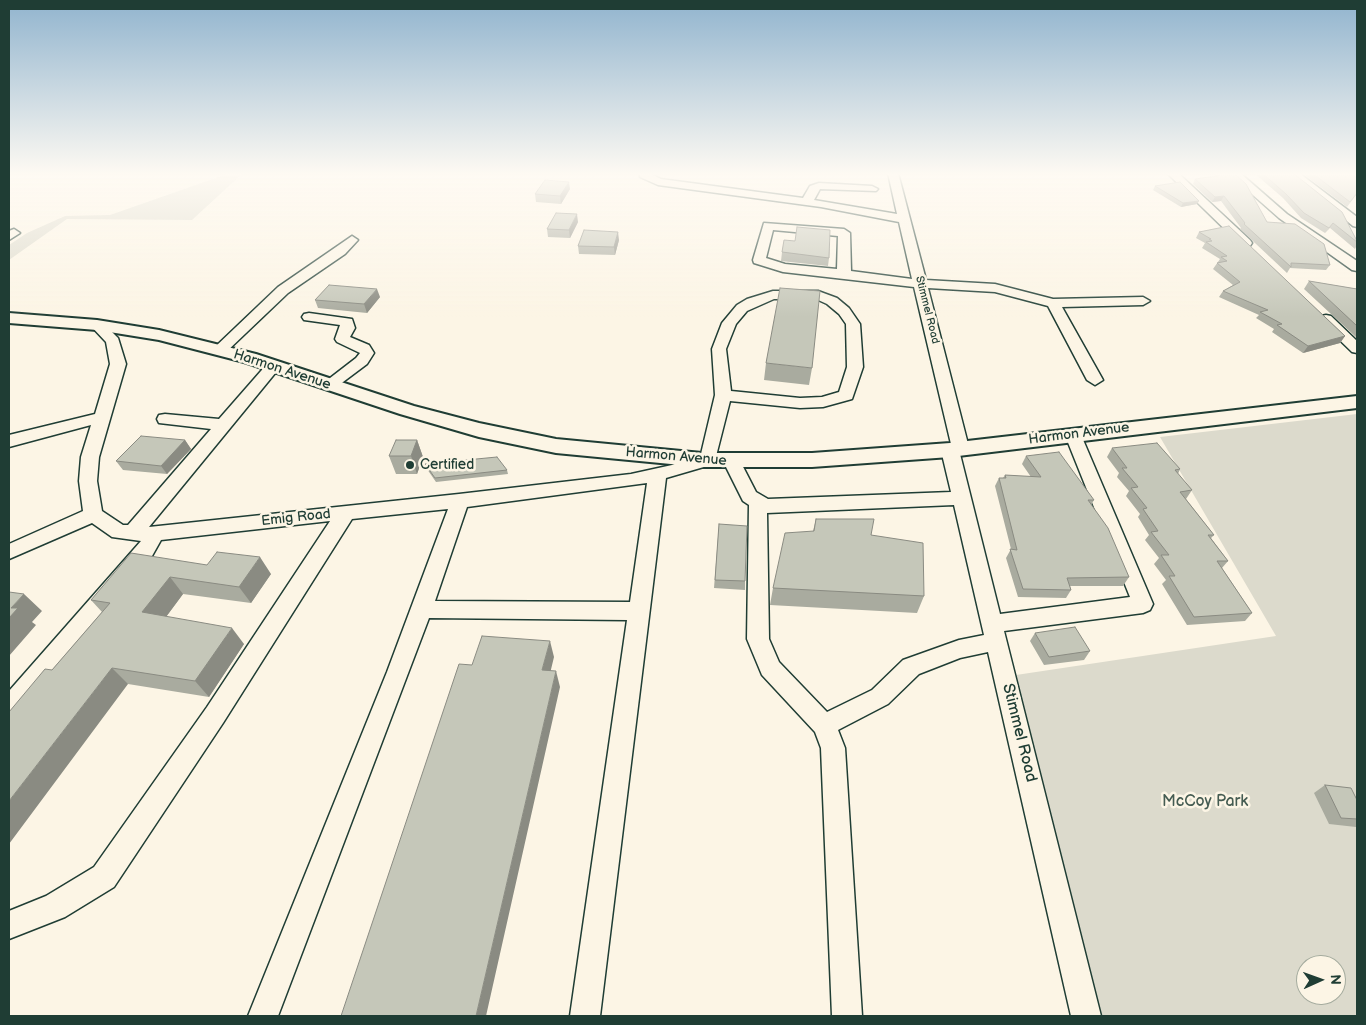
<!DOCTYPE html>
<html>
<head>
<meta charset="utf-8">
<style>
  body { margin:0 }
  #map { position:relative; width:1366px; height:1025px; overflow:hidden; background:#fcf5e5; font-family:"Balsamiq Sans",sans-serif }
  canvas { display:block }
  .frame { position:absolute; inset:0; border:10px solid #1f3d34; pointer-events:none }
  .north { position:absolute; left:1296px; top:955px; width:50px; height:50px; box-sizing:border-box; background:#fcf5e5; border:1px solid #a4ab9e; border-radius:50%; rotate:88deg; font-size:14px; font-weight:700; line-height:20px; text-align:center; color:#1f3d34 }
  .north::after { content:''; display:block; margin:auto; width:18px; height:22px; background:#1f3d34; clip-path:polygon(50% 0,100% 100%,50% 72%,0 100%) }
</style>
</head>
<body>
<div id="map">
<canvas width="1366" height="1025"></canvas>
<div class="frame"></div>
<div class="north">N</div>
</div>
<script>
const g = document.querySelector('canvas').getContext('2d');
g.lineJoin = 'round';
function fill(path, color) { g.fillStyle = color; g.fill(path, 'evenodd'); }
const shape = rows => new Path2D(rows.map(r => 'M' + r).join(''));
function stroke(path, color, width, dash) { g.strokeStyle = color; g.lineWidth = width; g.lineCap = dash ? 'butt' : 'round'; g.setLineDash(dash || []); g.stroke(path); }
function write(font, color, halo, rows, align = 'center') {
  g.font = font + ' "Balsamiq Sans",sans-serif'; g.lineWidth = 5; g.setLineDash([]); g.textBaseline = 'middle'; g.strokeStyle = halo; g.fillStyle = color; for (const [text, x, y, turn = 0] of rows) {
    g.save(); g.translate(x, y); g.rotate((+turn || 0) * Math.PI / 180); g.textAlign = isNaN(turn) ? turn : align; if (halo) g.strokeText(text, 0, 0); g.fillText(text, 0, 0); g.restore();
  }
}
const green = shape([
  [230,173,243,173,192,220,67,219,9,260,9,245,27,233,65,216,110,215],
  [1357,414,1357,1016,1102,1016,1016,675,1276,636,1160,437],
  [1306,965,1336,965,1336,995,1306,995]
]);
const minor = shape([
  [640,173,649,173,661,179,803,198,810,186,819,183,872,186,878,189,876,191,820,189,814,200,897,214,888,173,898,173,926,280,995,284,1053,299,1143,297,1150,301,1143,305,1062,307,1103,380,1095,385,1087,380,1048,306,995,292,928,288,969,448,966,452,960,454,1000,614,1130,597,1065,435,1067,431,1073,429,1079,431,1081,435,1153,604,1150,610,1143,613,1004,631,1101,1016,1071,1016,988,652,960,658,919,674,888,704,838,730,845,748,862,1016,832,1016,821,748,815,732,762,675,747,639,749,505,743,501,723,461,726,457,732,455,738,457,756,492,768,499,951,492,941,450,944,446,951,444,914,287,783,272,754,263,753,260,764,223,844,229,850,233,851,271,912,279,899,222,821,207,658,185,640,177,640,173],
  [773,230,838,236,837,269,785,264,766,258,773,230],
  [954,505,984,635,959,640,903,660,872,690,827,712,779,662,769,639,767,513,954,505],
  [1167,173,1178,173,1250,240,1252,243,1250,246,1242,246,1167,173],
  [1228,173,1240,173,1287,214,1357,261,1357,271,1352,270,1279,218,1228,173],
  [1287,173,1299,173,1357,217,1357,227,1353,226,1287,173],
  [1345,173,1357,173,1357,181,1353,180,1345,173],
  [14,229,20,233,9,240,9,231,14,229],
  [352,236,358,240,345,254,288,293,225,353,215,353,213,350,215,347,278,287,352,236],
  [773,291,818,291,837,298,849,308,860,324,863,367,852,399,823,407,800,408,730,401,714,464,666,478,600,1016,570,1016,627,620,429,618,278,1016,248,1016,387,672,448,509,352,519,223,723,114,887,65,917,9,939,9,911,46,896,94,867,207,707,330,521,161,540,152,556,17,715,9,718,9,691,141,541,112,537,92,523,9,559,9,544,83,511,79,481,81,457,91,425,9,447,9,435,95,414,110,364,106,342,90,325,92,322,102,322,118,338,126,364,99,457,97,481,102,511,123,525,128,525,211,429,159,423,157,419,159,415,165,414,219,419,268,363,273,361,281,366,149,527,459,494,631,474,672,465,701,454,715,395,712,349,722,323,737,305,747,299,773,291],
  [774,299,816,299,827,304,839,314,846,324,847,367,839,392,822,397,800,398,731,391,726,349,736,324,747,311,774,299],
  [647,483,630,602,435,601,467,507,647,483],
  [309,313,352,319,355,328,350,337,369,345,374,353,367,364,335,388,323,388,321,385,356,358,360,353,337,342,335,339,340,325,304,320,302,317,304,314,309,313],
  [1326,315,1331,316,1357,341,1357,353,1352,352,1321,322,1319,319,1321,316,1326,315]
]);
const major = shape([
  [9,313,97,320,159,330,256,354,414,406,479,423,556,439,702,453,812,453,950,443,1357,396,1357,408,950,457,812,467,702,467,556,453,479,437,400,414,244,362,159,340,97,330,9,323,9,313]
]);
const wall = shape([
  [1215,173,1234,173,1267,222,1330,265,1326,270,1290,268,1287,273,1240,229,1241,228,1221,201,1212,202,1193,184,1195,179,1215,176],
  [1254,173,1293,173,1357,241,1357,245,1355,249,1330,228,1325,233,1301,218,1283,198],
  [1302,173,1351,173,1355,177,1357,177,1357,194,1347,207],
  [1155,186,1197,204,1181,207,1153,190],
  [570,189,561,204,536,202,535,194],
  [578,222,570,238,548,237,547,229],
  [1229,226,1345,336,1340,343,1303,353,1272,332,1274,329,1256,318,1259,315,1219,297,1223,291,1233,285,1213,269,1220,259,1202,248,1205,243,1196,238,1199,232],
  [619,240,615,255,579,254,578,246],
  [795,241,829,258,828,266,781,261,782,252],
  [1309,281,1357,289,1357,338,1304,289],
  [380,297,367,313,318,308,315,300],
  [766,363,812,368,809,385,764,380],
  [185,440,191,449,167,474,123,470,116,461],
  [417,440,423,457,417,474,396,474,389,456],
  [1112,448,1180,469,1178,474,1192,490,1186,499,1214,535,1211,538,1228,561,1222,568,1252,613,1245,621,1187,625,1162,584,1166,580,1154,564,1159,558,1145,540,1149,535,1138,517,1140,514,1126,496,1129,491,1117,477,1119,473,1107,457],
  [1026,456,1094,500,1091,505,1129,577,1123,586,1070,586,1071,590,1066,598,1018,597,1006,558,1011,549,995,486,999,478,1003,478,1005,475,1031,477,1022,464],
  [425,464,507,470,508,474,436,482,427,469],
  [816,519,924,596,917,613,770,605,773,588,813,531],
  [719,524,745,581,745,590,714,588],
  [207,565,271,574,251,603,183,594,166,617,244,644,209,697,128,684,52,670,102,612,91,600],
  [1035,633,1090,651,1084,660,1044,665,1030,641],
  [1325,785,1357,800,1357,826,1356,827,1329,824,1314,793]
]);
const shadedWall = shape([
  [569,182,570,189,561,204,560,196],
  [1224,196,1221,201,1212,202,1215,197],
  [1199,201,1197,204,1181,207,1183,203],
  [577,214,578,222,570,238,569,230],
  [618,232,619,240,615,255,614,247],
  [377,289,380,297,367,313,364,304],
  [1345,336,1340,343,1303,353,1308,346],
  [185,440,191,449,167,474,161,466],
  [417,440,423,457,417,474,411,456],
  [260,557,271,574,251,603,239,587],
  [170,577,183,594,157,629,142,612],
  [24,594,42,611,32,622,36,625,9,656,9,618,11,608],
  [232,628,244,644,209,697,195,681],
  [550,641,554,657,547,686,542,670],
  [112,668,128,684,9,844,9,801],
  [556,671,560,687,486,1016,476,1016]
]);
const building = shape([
  [1218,173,1234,173,1246,184,1267,222,1295,224,1324,244,1330,265,1291,263,1291,267,1244,224,1245,223,1224,196,1215,197,1195,179,1218,176,1218,173],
  [1262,173,1293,173,1342,212,1357,241,1357,242,1333,223,1329,228,1304,213,1286,194,1262,173],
  [1312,173,1351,173,1355,177,1357,177,1357,193,1350,202,1312,173],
  [545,180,569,182,560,196,535,194,545,180],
  [1180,182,1199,201,1183,203,1155,186,1180,182],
  [556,213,577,214,569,230,547,229,556,213],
  [1229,226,1345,336,1308,346,1277,325,1282,324,1260,312,1268,310,1223,291,1240,282,1217,263,1227,261,1221,257,1227,256,1206,242,1212,241,1209,239,1211,239,1199,232,1229,226],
  [797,227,830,230,829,258,782,252,784,240,795,241,797,227],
  [584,230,618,232,614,247,578,246,584,230],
  [1309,281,1357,289,1357,326,1309,281],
  [329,285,377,289,364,304,315,300,329,285],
  [780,288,820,291,812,368,766,363,780,288],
  [141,436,185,440,161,466,116,461,141,436],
  [396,440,417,440,411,456,389,456,396,440],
  [1157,443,1180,469,1175,470,1192,490,1180,492,1214,535,1208,535,1228,561,1217,561,1252,613,1194,617,1169,576,1175,576,1161,555,1169,555,1151,532,1158,531,1143,509,1147,508,1131,488,1138,487,1122,468,1127,468,1112,448,1157,443],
  [1059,452,1094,500,1088,500,1108,528,1129,577,1067,578,1071,590,1023,589,1010,549,1017,550,999,478,1006,478,1005,475,1041,477,1026,456,1059,452],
  [497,457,507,470,435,478,425,464,497,457],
  [816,519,874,519,871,535,923,543,924,596,773,588,785,533,814,531,816,519],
  [719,524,747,526,745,581,715,580,719,524],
  [217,552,260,557,239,587,170,577,142,612,232,628,195,681,112,668,9,801,9,712,45,669,52,670,110,603,91,600,131,553,207,565,217,552],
  [9,592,24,594,11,608,18,608,9,618,9,592],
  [1075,627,1090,651,1049,657,1035,633,1075,627],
  [482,636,550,641,542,670,556,671,476,1016,341,1016,459,664,472,665,482,636],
  [1325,785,1351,788,1357,800,1357,819,1341,818,1325,785]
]);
const markers = [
  [410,465,5,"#1f3d34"]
];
const farStreetnames = [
  ["Stimmel Road",927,310,76]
];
const streetNames = [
  ["Harmon Avenue",282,370,18],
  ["Harmon Avenue",1079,434,-7],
  ["Harmon Avenue",676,457,5],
  ["Emig Road",296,518,-6]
];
const poiNames = [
  ["Certified",420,465]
];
const nearStreetnames = [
  ["Stimmel Road",1019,733,76]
];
const nearParknames = [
  ["McCoy Park",1205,802]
];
fill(green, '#dcdacc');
stroke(minor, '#1f3d34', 3);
stroke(major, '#1f3d34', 4);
fill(minor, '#fcf5e5');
fill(major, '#fcf5e5');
fill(wall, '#a9ab9f');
fill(shadedWall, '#8a8b82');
fill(building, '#c5c7b9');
stroke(building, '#8a8b82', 1);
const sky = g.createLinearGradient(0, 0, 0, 317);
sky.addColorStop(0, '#91b4ce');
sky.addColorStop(0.55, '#fefaf3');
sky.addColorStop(1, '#fefaf300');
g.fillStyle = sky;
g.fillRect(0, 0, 1366, 317);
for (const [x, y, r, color] of markers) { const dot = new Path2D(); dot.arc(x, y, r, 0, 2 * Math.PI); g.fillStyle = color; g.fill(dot); stroke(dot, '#fcf5e5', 2); }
write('11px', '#1f3d34', '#fcf5e5', farStreetnames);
write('14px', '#1f3d34', '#fcf5e5', streetNames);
write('14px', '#1f3d34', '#fcf5e5', poiNames, 'left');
write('16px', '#1f3d34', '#fcf5e5', nearStreetnames);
write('16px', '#455c52', '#fcf5e5', nearParknames);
</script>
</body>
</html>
